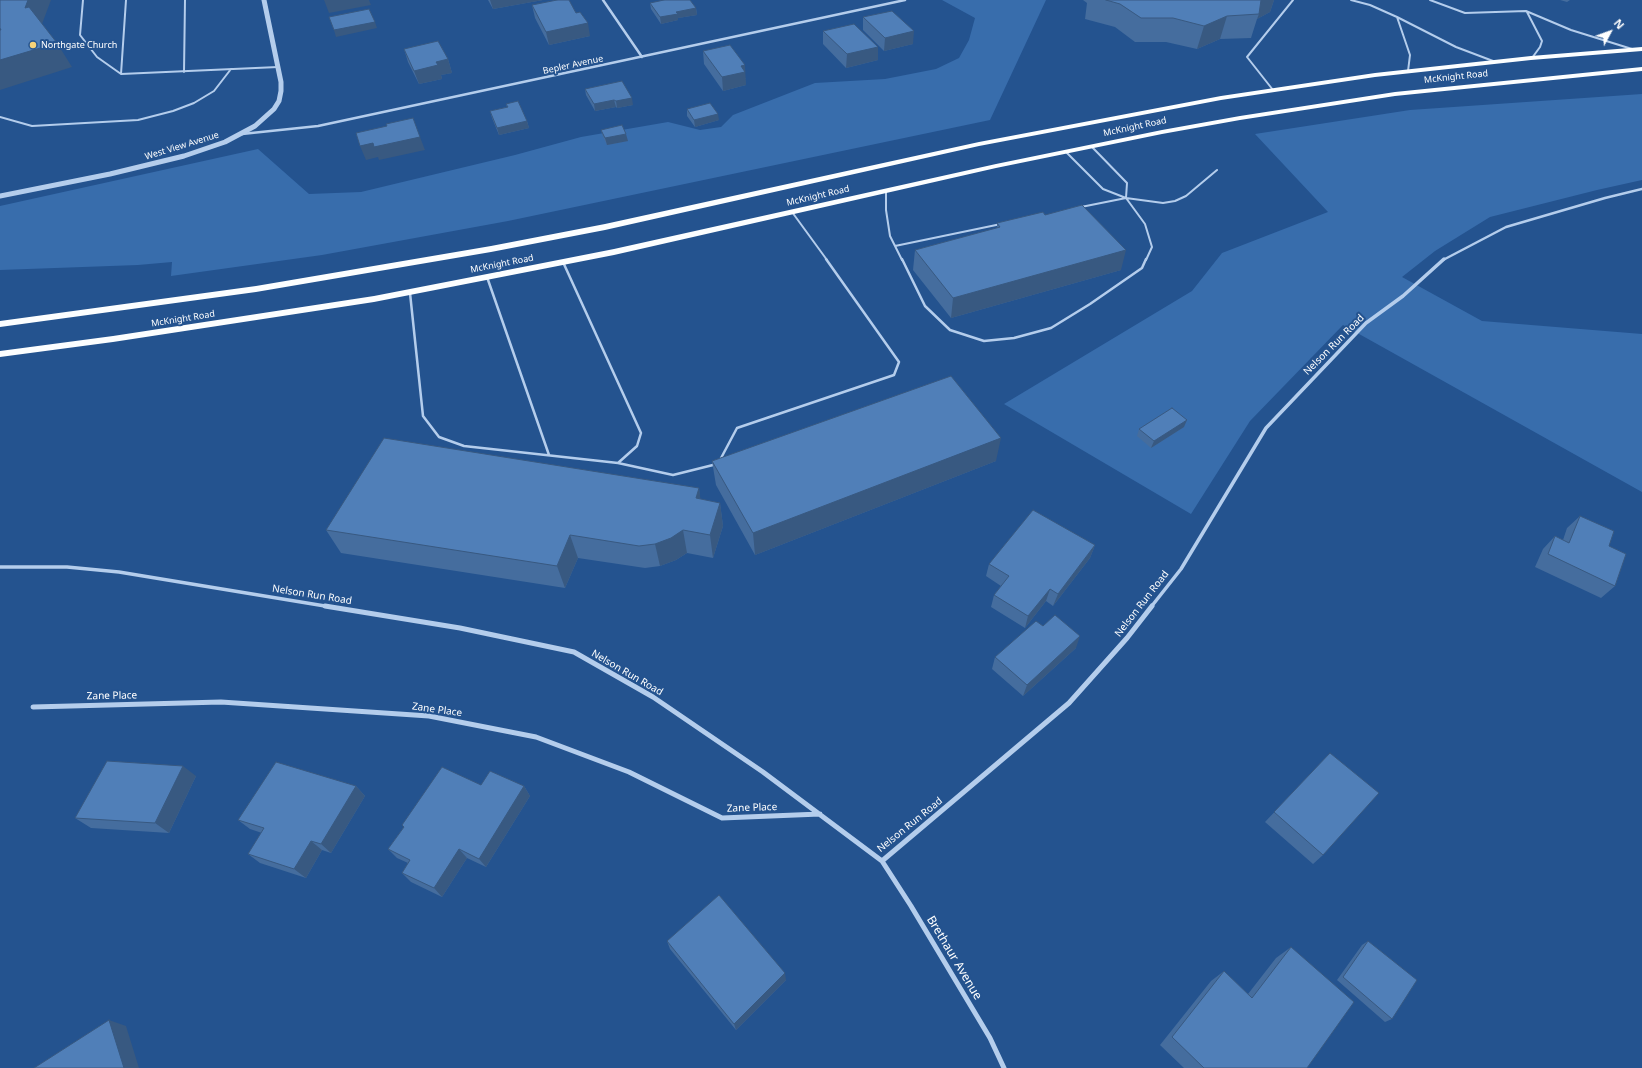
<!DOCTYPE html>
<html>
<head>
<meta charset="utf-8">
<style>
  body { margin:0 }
  #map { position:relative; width:1642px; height:1068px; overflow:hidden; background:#24538f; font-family:"Noto Sans",sans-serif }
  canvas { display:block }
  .north { position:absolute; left:1590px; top:12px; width:40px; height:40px; -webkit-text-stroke:3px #24538f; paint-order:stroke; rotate:49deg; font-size:11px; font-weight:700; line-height:16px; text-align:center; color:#fff }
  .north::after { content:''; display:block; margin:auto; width:14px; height:18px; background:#fff; clip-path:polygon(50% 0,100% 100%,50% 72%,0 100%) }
</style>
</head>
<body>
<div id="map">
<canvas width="1642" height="1068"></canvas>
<div class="north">N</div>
</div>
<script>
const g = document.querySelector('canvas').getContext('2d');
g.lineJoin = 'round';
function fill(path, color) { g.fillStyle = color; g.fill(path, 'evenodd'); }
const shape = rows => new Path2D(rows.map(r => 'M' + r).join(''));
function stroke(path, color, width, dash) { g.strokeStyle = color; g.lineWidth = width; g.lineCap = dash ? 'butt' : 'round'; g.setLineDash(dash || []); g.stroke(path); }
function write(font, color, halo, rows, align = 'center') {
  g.font = font + ' "Noto Sans",sans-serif'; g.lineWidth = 4; g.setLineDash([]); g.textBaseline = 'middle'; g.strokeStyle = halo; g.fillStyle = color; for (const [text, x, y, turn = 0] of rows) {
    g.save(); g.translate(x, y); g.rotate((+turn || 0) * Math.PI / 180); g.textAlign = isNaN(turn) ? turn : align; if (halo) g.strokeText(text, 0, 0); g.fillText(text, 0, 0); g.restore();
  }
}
const green = shape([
  [942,0,1046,0,990,120,508,221,322,255,171,276,172,262,138,265,0,270,0,206,258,149,309,194,361,192,515,155,581,137,668,122,700,130,721,127,733,115,815,83,885,79,936,69,959,58,969,40,975,18],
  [1642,94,1642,180,1597,190,1490,217,1435,251,1402,277,1482,321,1642,334,1642,492,1343,325,1250,421,1191,514,1004,404,1192,291,1222,253,1328,212,1255,134,1410,110]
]);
const serviceFar1 = shape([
  [83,0,80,35,97,57,121,74,278,67],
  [1351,0,1370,5,1397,17],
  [1430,0,1465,13,1526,11,1571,30,1632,49],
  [1527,12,1542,41,1540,47,1532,58],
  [1408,71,1410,55,1397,17,1456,47,1493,61],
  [184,72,185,0],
  [121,74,126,0],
  [1273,90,1247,57,1293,0],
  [0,117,32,126,138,120,173,111,194,103,214,91,231,69],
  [1092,147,1127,183,1126,198,1145,224,1152,247,1146,260],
  [1066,152,1103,189,1126,198,1163,203,1175,201,1186,196,1217,170],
  [886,191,886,210,890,236,902,260],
  [1081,207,1126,198],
  [792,212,827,260],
  [895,246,1001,224]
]);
const service = shape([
  [902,259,925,306,950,330,984,341,1014,338,1051,328,1090,304,1142,268,1146,259],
  [487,277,549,455],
  [410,293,423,416,439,437,464,446,618,463,637,446,641,433,563,262],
  [720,460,737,428,894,375,899,362,826,259],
  [618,463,673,475,717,464]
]);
const minorFar2 = shape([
  [603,0,642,57],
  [242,134,318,126,905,0],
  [1443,260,1506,227,1605,198,1642,189]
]);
const minorFar1 = shape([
  [0,567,67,567,119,572,331,607],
  [1151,607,1181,569,1266,428,1366,323,1403,296,1444,259]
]);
const minor = shape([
  [325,606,460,628,574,652,653,697,763,772,882,861,1069,703,1127,638,1152,606],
  [33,707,221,702,429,716,536,737,629,772,722,818,820,814],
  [882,861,911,906,990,1038,1004,1068]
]);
const tertiary = shape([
  [0,196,110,174,184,156,225,142,255,126,274,109,279,101,281,91,281,82,264,0]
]);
const trunk = shape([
  [1642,47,1642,51,1531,60,1375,77,1221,100,979,146,605,230,491,252,256,292,0,327,0,321,256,286,491,246,605,224,979,142,1221,96,1375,73,1531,56,1642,47],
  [1642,67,1642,71,1395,96,1240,120,1162,134,996,168,614,255,374,302,113,342,0,357,0,351,113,336,374,296,487,274,614,249,996,164,1162,130,1240,116,1395,92,1642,67]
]);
const wall = shape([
  [488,0,543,0,493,9],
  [1083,0,1274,0,1270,12,1257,19,1251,38,1220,39,1197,49,1166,42,1135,42,1115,27,1085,19,1087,3],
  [1560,0,1570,0,1567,2],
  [650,3,696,8,697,15,678,18,678,20,661,24,651,9],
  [532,5,590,36,549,45,535,18],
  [863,17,913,44,884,51,863,30],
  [823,31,878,60,846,68,823,44],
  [404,49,448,59,452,73,441,75,442,79,419,84,408,62],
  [703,51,746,79,745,79,746,85,723,91,704,64],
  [585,89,633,105,617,108,616,107,595,111,586,95],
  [506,104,527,121,529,128,499,135,492,118,490,111,507,107],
  [687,109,719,120,695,127,687,116],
  [601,130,628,141,607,145,603,137],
  [1045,215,1121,270,951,318,913,270,915,250,997,228,997,223],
  [1184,427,1151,448,1137,436,1139,429],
  [712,461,996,461,755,555,716,485],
  [699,488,700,499,720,503,723,526,713,558,687,553,676,560,660,566,645,568,578,558,565,588,341,553,326,530],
  [1580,516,1609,546,1615,586,1601,598,1535,567,1543,549,1555,536,1563,540,1567,528],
  [1095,545,1090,558,1053,606,1046,601,1025,628,991,607,994,595,1001,586,986,576,989,564],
  [1076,648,1023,696,992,669,995,657],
  [1330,753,1323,855,1313,864,1265,822],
  [196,776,169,833,91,828,75,818],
  [481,785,524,786,530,796,486,867,467,858,442,897,411,882,402,873,408,863,397,858,388,849,404,827,402,825],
  [356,786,365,796,331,853,322,850,306,878,260,863,248,854,262,833,250,829,238,820],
  [667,941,786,980,736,1030,670,949],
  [1368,941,1392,1019,1385,1022,1337,980,1362,945],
  [1291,947,1307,1068,1184,1068,1160,1045,1211,981,1224,971,1248,994,1276,958]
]);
const shadedWall = shape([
  [28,0,51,0,39,32,25,8],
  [324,0,369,0,371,5,329,13],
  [490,0,543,0,493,9],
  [1260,0,1274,0,1270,12,1257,19,1259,14],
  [696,8,697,15,678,18,678,20,661,24,660,17,676,12],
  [1227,16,1220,39,1197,49,1204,26],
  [375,22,377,28,336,37,334,30],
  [588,23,590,36,549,45,546,32],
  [914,31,913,44,884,51,885,38],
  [57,43,72,67,0,90,0,60],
  [878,47,878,60,846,68,847,54],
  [448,59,452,73,441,75,442,79,419,84,414,71,436,62],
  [745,65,746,85,723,91,722,77,741,66],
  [632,98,633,105,617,108,616,101],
  [614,100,616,107,595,111,594,104],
  [718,114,719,120,695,127,694,120],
  [527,121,529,128,499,135,497,128],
  [626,134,628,141,607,145,605,138],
  [420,137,425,150,379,160,378,157,366,160,360,146,373,143],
  [1126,250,1121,270,951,318,953,298],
  [1187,420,1184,427,1151,448,1154,441],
  [1001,438,996,461,755,555,753,533],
  [699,488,702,511,696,498],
  [720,503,723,526,713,558,710,535],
  [683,530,687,553,676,560,660,566,655,544],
  [570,535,578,558,565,588,557,566],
  [1095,545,1090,558,1053,606,1058,594],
  [1050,589,1046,601,1025,628,1028,616],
  [1080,636,1076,648,1023,696,1027,685],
  [183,766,196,776,169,833,155,823],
  [356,786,365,796,331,853,321,844],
  [524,786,530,796,486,867,479,859],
  [311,841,322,850,306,878,294,869],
  [459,849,467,858,442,897,434,888],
  [785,973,786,980,736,1030,734,1024],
  [109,1020,126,1026,139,1068,124,1068]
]);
const building = shape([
  [0,0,28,0,25,8,29,7,57,43,0,60,0,30,1,30,0,28,0,0],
  [557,0,569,0,576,13,580,12,588,23,546,32,532,5,557,0],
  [664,0,690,0,696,8,676,12,678,14,660,17,650,3,664,0],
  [1106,0,1261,0,1259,14,1227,16,1204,26,1173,18,1141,18,1120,4,1106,0],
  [369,9,375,22,334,30,329,17,369,9],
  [892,11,914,31,885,38,863,17,892,11],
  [854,24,878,47,847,54,823,31,854,24],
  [438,41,448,59,436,62,438,65,414,71,404,49,438,41],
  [730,45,745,65,741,66,745,72,722,77,703,51,730,45],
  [622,81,632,98,616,101,614,100,594,104,585,89,622,81],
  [518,101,527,121,497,128,490,111,508,107,506,104,518,101],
  [710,103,718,114,694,120,687,109,710,103],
  [413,118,420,137,374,147,373,143,360,146,356,133,387,126,386,124,413,118],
  [622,125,626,134,605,138,601,130,622,125],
  [1082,205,1126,250,953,298,915,250,1000,227,997,223,1043,212,1045,215,1082,205],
  [951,376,1001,438,753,533,712,461,951,376],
  [1172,408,1187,420,1154,441,1139,429,1172,408],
  [384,438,699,488,696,498,720,503,710,535,683,530,671,538,655,544,639,546,570,535,557,566,326,530,384,438],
  [1033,510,1095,545,1058,594,1050,589,1028,616,994,595,1009,576,989,564,1033,510],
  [1580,516,1614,531,1609,546,1626,554,1615,586,1548,554,1555,536,1569,543,1580,516],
  [1055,615,1080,636,1027,685,995,657,1036,621,1043,626,1055,615],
  [1330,753,1379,793,1323,855,1274,812,1330,753],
  [107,761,183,766,155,823,75,818,107,761],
  [276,762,356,786,321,844,311,841,294,869,248,854,264,828,238,820,276,762],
  [442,767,481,785,490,771,524,786,479,859,459,849,434,888,402,873,410,860,388,849,404,827,402,825,442,767],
  [719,895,785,973,734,1024,667,941,719,895],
  [1368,941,1417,980,1392,1019,1343,977,1368,941],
  [1291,947,1354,1002,1307,1068,1204,1068,1172,1037,1224,971,1252,998,1291,947],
  [109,1020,124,1068,34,1068,109,1020]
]);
const markers = [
  [33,45,4,"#f6d278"]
];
const farPoinames = [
  ["Northgate Church",41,45]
];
const farStreetnames = [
  ["Bepler Avenue",573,65,-12],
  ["McKnight Road",1456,77,-6],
  ["McKnight Road",1135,127,-12],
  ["West View Avenue",182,146,-17],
  ["McKnight Road",818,196,-13],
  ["McKnight Road",502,264,-11],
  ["McKnight Road",183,319,-9]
];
const streetNames = [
  ["Nelson Run Road",1334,345,-45],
  ["Nelson Run Road",312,595,9],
  ["Nelson Run Road",1142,604,-52],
  ["Nelson Run Road",627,673,30],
  ["Zane Place",112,696,-1],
  ["Zane Place",437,710,8],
  ["Zane Place",752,808,-2],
  ["Nelson Run Road",910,825,-39]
];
const nearStreetnames = [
  ["Brethaur Avenue",954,958,59]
];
fill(green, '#386dac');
stroke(serviceFar1, '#b4cdec', 2);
stroke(service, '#b4cdec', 2.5);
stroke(minorFar2, '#b4cdec', 2.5);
stroke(minorFar1, '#b4cdec', 3.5);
stroke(minor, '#b4cdec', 5);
stroke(tertiary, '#b4cdec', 5);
fill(trunk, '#fcfeff');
fill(wall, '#456d9e');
fill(shadedWall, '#385981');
fill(building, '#507fb8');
stroke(building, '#385981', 1);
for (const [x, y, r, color] of markers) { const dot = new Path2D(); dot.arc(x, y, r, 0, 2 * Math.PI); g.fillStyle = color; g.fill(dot); stroke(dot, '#24538f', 1.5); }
write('9px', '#fff', '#24538f', farPoinames, 'left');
write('9px', '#fff', '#24538f', farStreetnames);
write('10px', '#fff', '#24538f', streetNames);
write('12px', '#fff', '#24538f', nearStreetnames);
</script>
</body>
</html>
